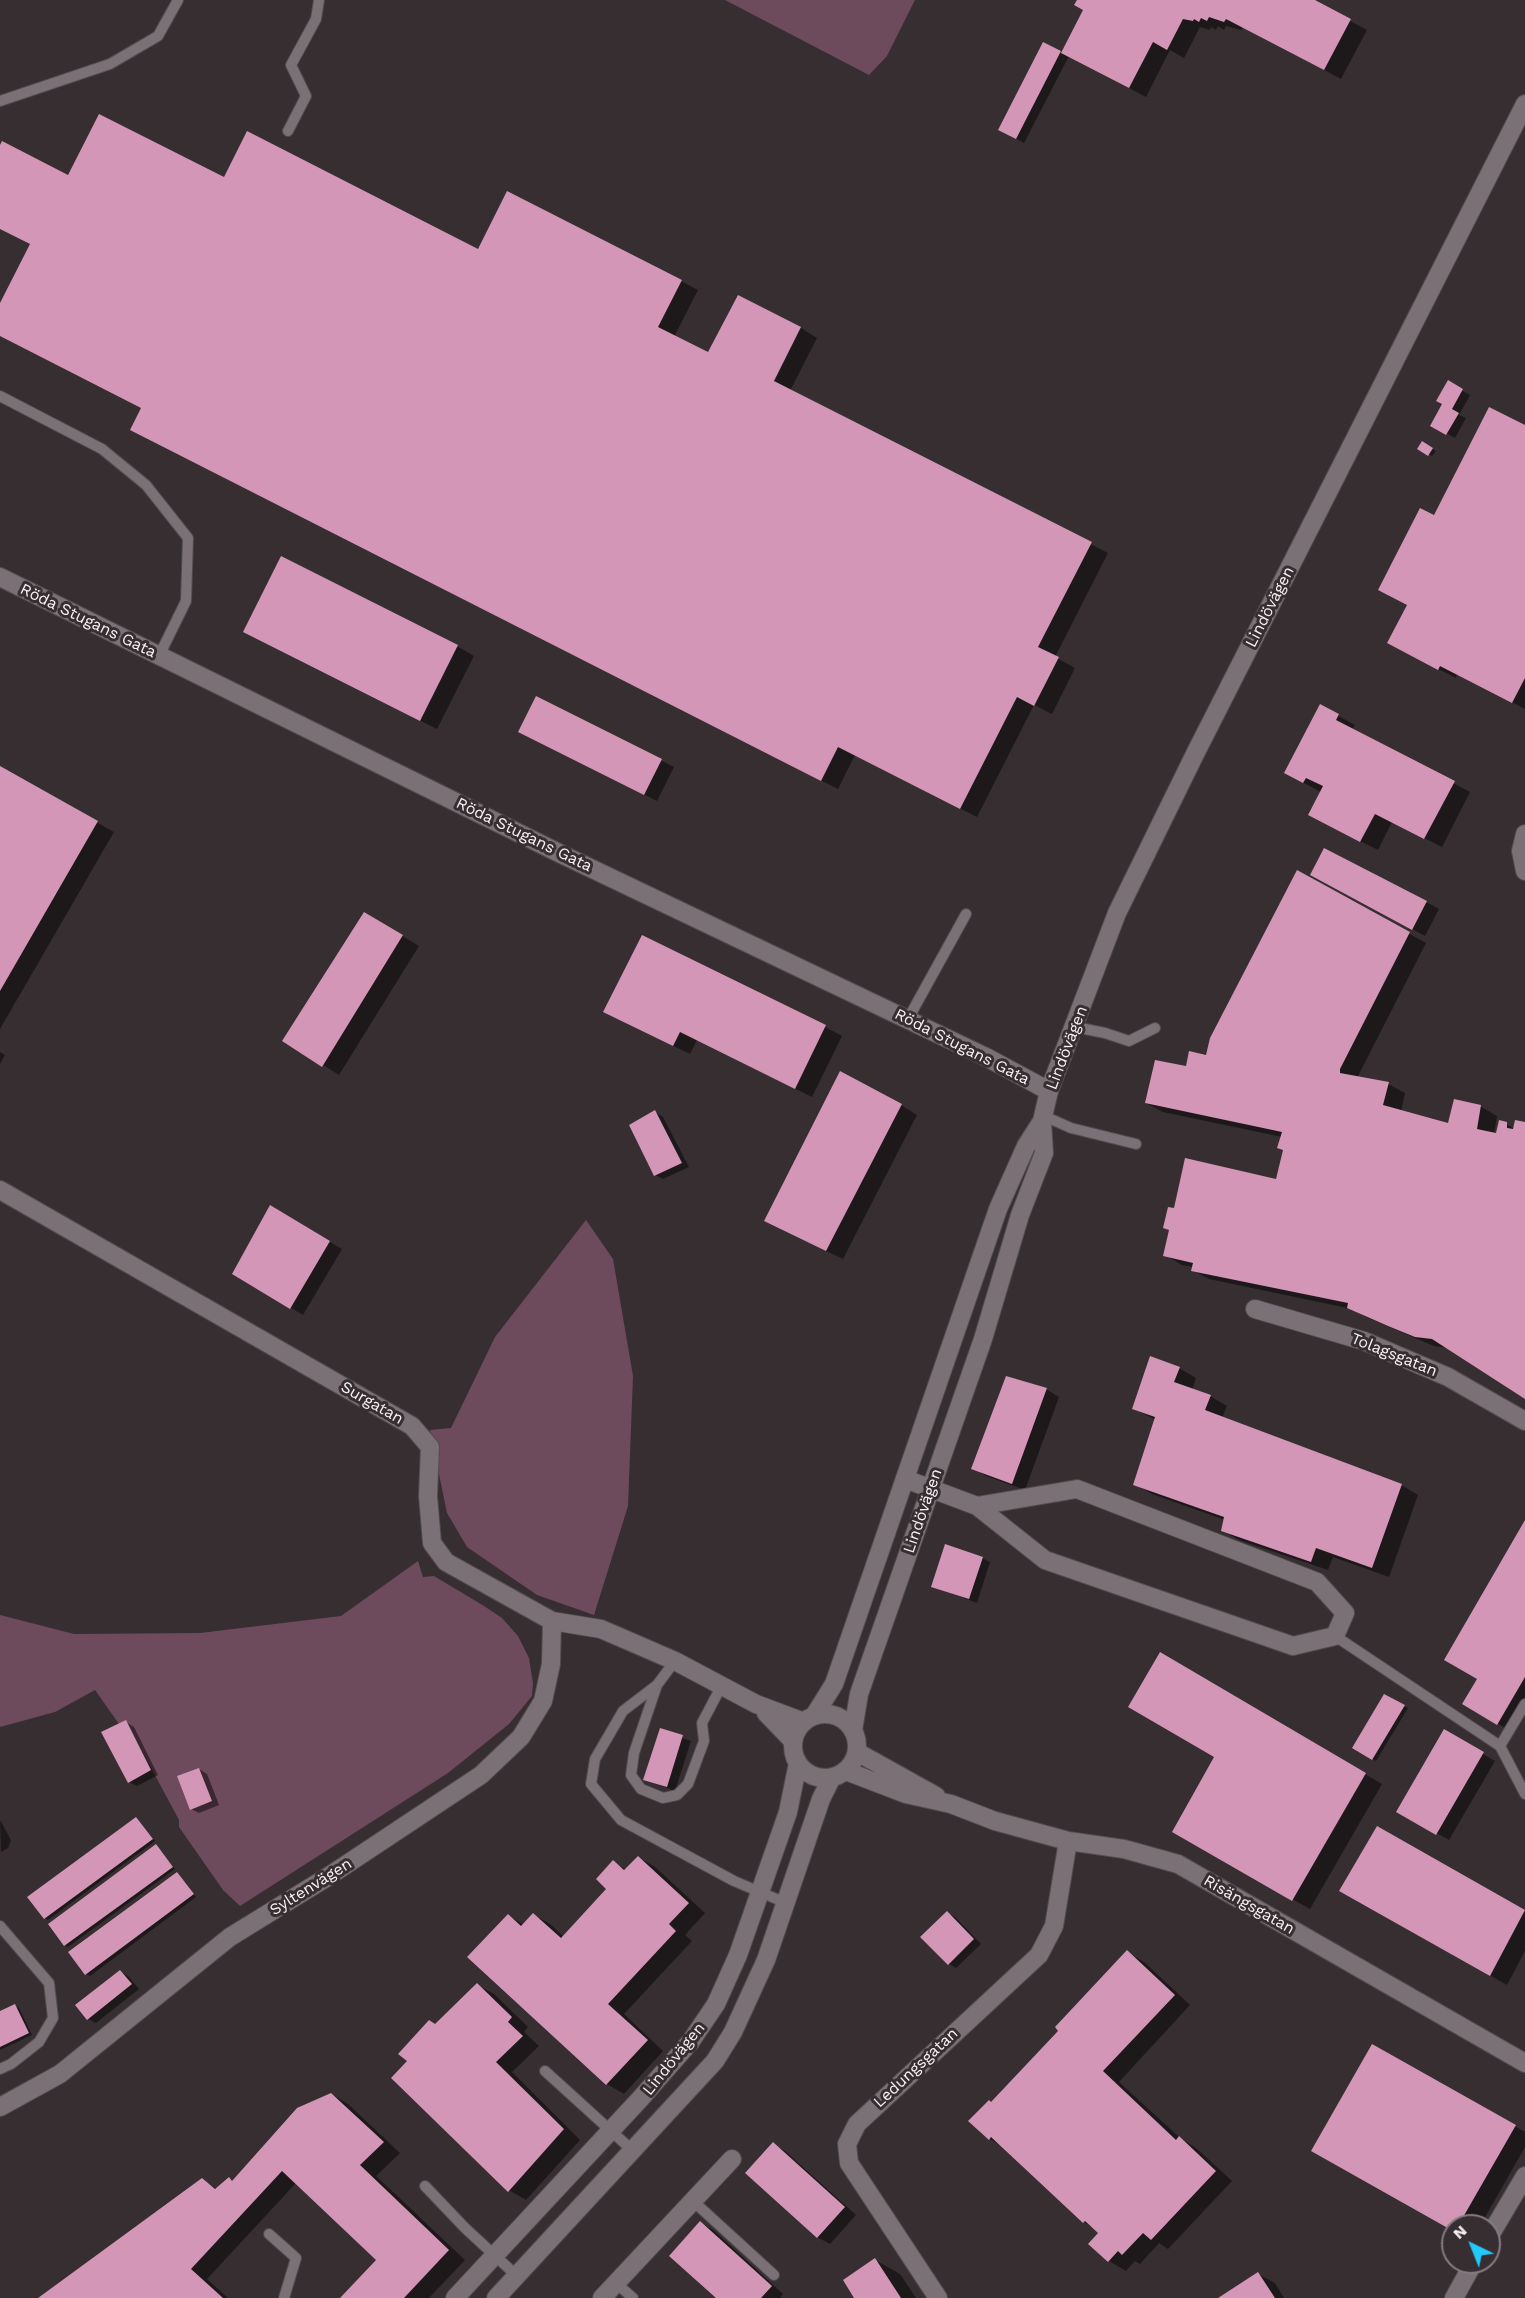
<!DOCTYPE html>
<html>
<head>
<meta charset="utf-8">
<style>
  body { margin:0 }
  #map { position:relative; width:1525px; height:2298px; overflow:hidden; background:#372e32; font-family:"Work Sans",sans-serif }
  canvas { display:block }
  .north { position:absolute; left:1441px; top:2214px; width:60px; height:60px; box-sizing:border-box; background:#372e32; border:2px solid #847c80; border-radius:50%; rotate:317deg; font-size:16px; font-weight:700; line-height:24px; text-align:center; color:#f7f1f4 }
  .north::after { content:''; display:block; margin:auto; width:21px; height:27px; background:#22c9fd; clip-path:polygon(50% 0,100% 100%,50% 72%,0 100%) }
</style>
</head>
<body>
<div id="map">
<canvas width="1525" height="2298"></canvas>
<div class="north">N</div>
</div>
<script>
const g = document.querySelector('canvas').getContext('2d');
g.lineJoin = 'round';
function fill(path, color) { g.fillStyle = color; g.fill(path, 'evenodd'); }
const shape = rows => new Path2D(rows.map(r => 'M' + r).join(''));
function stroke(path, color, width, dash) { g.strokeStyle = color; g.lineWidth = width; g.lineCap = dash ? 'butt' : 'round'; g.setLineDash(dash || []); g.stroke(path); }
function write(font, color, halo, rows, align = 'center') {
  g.font = font + ' "Work Sans",sans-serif'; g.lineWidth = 6; g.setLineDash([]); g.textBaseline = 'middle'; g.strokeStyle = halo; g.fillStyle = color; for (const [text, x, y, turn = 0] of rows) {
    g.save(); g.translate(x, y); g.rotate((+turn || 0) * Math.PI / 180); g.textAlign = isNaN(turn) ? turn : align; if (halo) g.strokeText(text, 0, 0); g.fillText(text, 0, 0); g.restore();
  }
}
const green = shape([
  [725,0,915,0,887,56,869,75],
  [586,1220,613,1259,633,1376,628,1506,594,1615,537,1595,467,1547,447,1513,430,1430,451,1428,495,1337],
  [418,1561,423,1577,434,1576,484,1606,502,1618,518,1636,529,1658,533,1683,532,1696,509,1724,448,1773,240,1906,223,1890,179,1827,179,1820,126,1721,119,1724,95,1690,55,1712,0,1727,0,1615,74,1634,200,1633,341,1616]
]);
const shadow = shape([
  [1079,0,1311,0,1367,30,1341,79,1243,27,1241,30,1226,26,1224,30,1218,26,1216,30,1211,27,1210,30,1200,27,1184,58,1170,50,1146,97,1069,56,1024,143,1000,130,1044,44,1062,54,1085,10],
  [0,148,68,177,224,179,479,251,681,281,698,290,674,337,709,354,738,297,801,328,817,338,790,391,1108,553,1055,657,1075,668,1052,714,1034,705,977,817,855,755,838,789,149,439,143,408,0,335,0,307,32,245,0,228],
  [1448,383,1470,395,1459,415,1466,418,1455,438,1432,425,1444,404],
  [1525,427,1525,709,1457,674,1456,678,1405,652,1408,605,1434,517],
  [1422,443,1436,451,1432,456,1419,449],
  [262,641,457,646,474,656,437,729],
  [537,698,674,767,657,801,532,738],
  [1320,706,1355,725,1352,730,1470,792,1442,847,1392,822,1378,850,1326,824,1321,792,1302,782],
  [0,768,114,832,0,1029],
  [1298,872,1426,943,1357,1078,1388,1084,1405,1093,1401,1111,1449,1125,1480,1106,1497,1116,1493,1140,1506,1124,1515,1129,1525,1124,1525,1397,1448,1348,1434,1346,1366,1317,1352,1309,1209,1279,1192,1270,1193,1267,1182,1265,1165,1255,1175,1210,1277,1181,1285,1150,1282,1137,1163,1112,1146,1103,1187,1068,1207,1057],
  [1324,882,1426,902,1439,909,1425,936],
  [381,923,419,946,339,1075,323,1065],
  [622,1021,825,1027,842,1036,812,1097,697,1040,690,1054],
  [0,1052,5,1055,0,1064],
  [901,1105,917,1115,843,1259,783,1230],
  [655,1112,663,1117,689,1167,663,1179,655,1175],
  [270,1207,342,1249,303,1315,234,1274],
  [1179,1368,1196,1378,1192,1390,1210,1396,1227,1406,1222,1418,1401,1485,1418,1495,1389,1577,1333,1557,1328,1570,1239,1540,1222,1530,1225,1520,1152,1494,1135,1484,1156,1420,1134,1409],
  [1046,1389,1059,1397,1025,1490,986,1476,973,1468],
  [1525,1523,1525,1715,1514,1733,1464,1704,1479,1678],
  [982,1558,990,1562,977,1603,932,1586],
  [1160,1654,1382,1784,1310,1909,1174,1832,1216,1756],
  [1385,1696,1408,1708,1376,1761,1354,1748],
  [126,1722,134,1727,158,1775,137,1786,129,1782],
  [661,1730,691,1741,675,1791,645,1779],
  [1444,1731,1495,1761,1449,1840,1398,1811],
  [199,1769,207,1774,219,1805,199,1813,191,1809],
  [136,1819,155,1841,48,1920,45,1918],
  [0,1820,11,1840,8,1848,1,1852],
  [1378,1828,1525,1911,1525,1951,1507,1985,1341,1890],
  [156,1846,175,1869,68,1947,65,1945],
  [638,1857,655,1867,705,1913,685,1935,692,1941,624,2014,663,2051,624,2094,607,2084,469,1957,508,1915,524,1925,534,1915,550,1924,564,1937,608,1889,613,1862,627,1870],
  [177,1874,196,1897,90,1976,86,1974],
  [947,1913,955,1917,981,1944,956,1968,949,1964],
  [1127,1952,1144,1962,1190,2005,1119,2082,1179,2137,1196,2148,1232,2181,1168,2249,1159,2243,1140,2264,1135,2261,1126,2271,1109,2261,1091,2244,1100,2233,1084,2222,1005,2148,990,2139,971,2121,992,2103,1060,2030],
  [120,1972,128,1976,139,1989,96,2023,88,2019],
  [477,1985,494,1994,528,2027,524,2032,539,2046,512,2072,580,2140,526,2200,509,2190,436,2026],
  [15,2006,19,2008,32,2035,0,2050,0,2013],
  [1372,2046,1525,2132,1525,2147,1480,2226,1453,2226,1453,2229],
  [331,2094,348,2104,400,2153,376,2176,465,2260,429,2298,342,2298,378,2260,296,2183,207,2279,228,2298,40,2298,202,2180,217,2189,230,2179,233,2181],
  [773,2144,785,2151,856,2215,830,2244,817,2237],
  [701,2223,713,2230,783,2294,780,2298,719,2298],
  [875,2260,900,2274,916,2298,856,2298],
  [1258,2274,1275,2283,1284,2298,1220,2298]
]);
const building = shape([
  [1077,0,1315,0,1351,19,1324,70,1226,19,1224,22,1209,17,1207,21,1201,18,1199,22,1194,19,1193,21,1183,19,1167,50,1153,42,1129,88,1061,53,1083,10,1074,5],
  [1043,42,1061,51,1016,139,998,130],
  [99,114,224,177,247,131,478,249,507,191,682,280,658,327,708,352,738,295,801,327,774,381,1092,542,1038,647,1059,657,1034,706,1017,697,960,809,838,747,821,781,130,430,141,408,0,336,0,303,30,244,0,229,0,145,2,141,68,175],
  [1448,380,1463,389,1452,409,1459,413,1446,435,1430,426,1442,404,1436,401],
  [1489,407,1525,425,1525,678,1512,703,1440,666,1438,670,1387,643,1407,605,1378,590,1420,508,1434,515],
  [1422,441,1433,448,1428,456,1417,449],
  [281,556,458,645,420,721,243,632],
  [536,696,662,759,644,795,518,732],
  [1320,704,1339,714,1336,720,1455,781,1424,839,1375,814,1360,842,1308,815,1323,786,1306,778,1303,783,1284,773],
  [0,766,98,821,0,991],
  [1324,848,1427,901,1412,930,1310,875],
  [1297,870,1410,932,1340,1069,1340,1073,1389,1082,1383,1105,1448,1123,1454,1099,1481,1105,1477,1129,1496,1133,1499,1120,1507,1122,1507,1128,1513,1129,1515,1120,1525,1122,1525,1399,1432,1339,1415,1337,1388,1326,1347,1308,1348,1303,1191,1271,1193,1263,1163,1256,1169,1230,1163,1228,1168,1207,1174,1208,1185,1158,1276,1179,1283,1150,1277,1148,1282,1132,1145,1103,1155,1060,1186,1066,1189,1051,1206,1055,1210,1038],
  [364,912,403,935,322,1067,282,1041],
  [642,935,826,1025,795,1089,680,1032,673,1046,603,1012],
  [840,1071,902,1104,826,1251,764,1221],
  [655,1110,682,1163,654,1176,629,1125],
  [270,1205,330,1241,290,1309,232,1274],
  [1150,1356,1180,1367,1174,1382,1211,1395,1205,1410,1402,1484,1372,1568,1316,1548,1311,1562,1221,1531,1224,1517,1133,1485,1155,1417,1132,1409],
  [1006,1376,1047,1388,1012,1484,971,1469],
  [1525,1520,1525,1677,1497,1725,1462,1704,1477,1679,1444,1660],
  [945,1544,983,1557,969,1599,931,1587],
  [1160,1652,1366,1773,1292,1901,1172,1832,1214,1757,1128,1707],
  [1384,1694,1405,1705,1372,1760,1352,1748],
  [126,1720,151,1770,128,1783,101,1732],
  [660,1728,683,1735,667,1787,643,1780],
  [1444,1729,1484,1752,1436,1835,1396,1812],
  [199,1768,212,1801,190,1810,177,1776],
  [136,1817,153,1839,44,1919,27,1897],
  [1377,1826,1525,1910,1490,1976,1339,1891],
  [156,1844,173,1867,64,1946,48,1924],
  [638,1856,689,1903,669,1924,676,1931,608,2004,648,2040,606,2085,467,1957,508,1914,521,1926,533,1913,561,1938,606,1889,596,1879,613,1860,624,1870],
  [177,1872,194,1894,85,1975,68,1952],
  [947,1911,974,1939,948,1965,920,1937],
  [1127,1950,1175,1995,1103,2071,1176,2140,1179,2136,1216,2171,1151,2240,1143,2233,1122,2255,1118,2251,1108,2262,1088,2244,1098,2233,1085,2221,1083,2223,991,2137,989,2140,968,2121,989,2100,991,2102,1058,2031,1055,2027],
  [120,1970,132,1984,87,2020,75,2005],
  [477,1983,512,2017,508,2022,523,2036,496,2062,564,2129,508,2192,391,2078,407,2061,398,2054,429,2020,435,2024],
  [15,2004,29,2033,0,2047,0,2011],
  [1372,2044,1516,2125,1458,2226,1453,2226,1453,2231,1311,2151],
  [331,2093,384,2142,360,2165,449,2250,404,2298,340,2298,376,2260,282,2171,191,2269,223,2298,38,2298,202,2178,215,2189,229,2177,232,2181,297,2108],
  [773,2142,845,2207,817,2238,745,2173],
  [700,2221,772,2286,761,2298,716,2298,669,2256],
  [875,2258,901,2298,854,2298,843,2280],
  [1258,2272,1275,2298,1218,2298]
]);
const lane = shape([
  [0,101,110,64,158,36,178,0],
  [288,131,306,96,291,65,316,19,319,0],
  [0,396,102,449,146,485,188,538,186,601,159,656],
  [908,1019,966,914],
  [1075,1027,1105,1033,1129,1041,1155,1028],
  [1044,1116,1071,1128,1136,1144],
  [1335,1636,1500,1746,1525,1794],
  [675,1661,657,1685,634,1753,631,1775,641,1789,663,1798,677,1795,688,1784,704,1741,702,1723,722,1685],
  [657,1685,623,1711,595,1759,591,1784,621,1820,734,1881,786,1903],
  [1500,1746,1525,1704],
  [0,1926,49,1983,53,2018,39,2042,11,2064,0,2069],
  [545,2071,632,2150],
  [425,2186,465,2228,517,2276],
  [693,2201,774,2275],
  [269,2234,296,2258,284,2298],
  [616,2283,633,2298]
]);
const street = shape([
  [0,577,561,854,986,1057,1049,1091],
  [1525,834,1521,851,1525,871],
  [0,1190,412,1426,430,1447,428,1496,432,1543,446,1562,552,1621,601,1629,675,1661,756,1704,804,1722],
  [1255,1309,1364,1341,1448,1377,1525,1421],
  [905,1479,977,1506,1077,1489,1317,1582,1345,1613,1335,1636,1293,1646,1045,1560,977,1506],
  [766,1713,793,1741],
  [857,1752,936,1796],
  [846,1771,906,1794,951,1804,995,1821,1068,1841,1124,1849,1178,1864,1525,2063],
  [0,2107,60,2074,230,1937,329,1876,481,1775,521,1737,543,1701,551,1664,552,1621],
  [1489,2237,1525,2176],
  [602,2298,732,2159],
  [938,2298,849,2163,847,2144,857,2124,1039,1955,1054,1926,1068,1841],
  [1454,2298,1474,2262]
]);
const secondary = shape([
  '793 1746a32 32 0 1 1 64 0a32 32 0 1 1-64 0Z',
  [814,1716,834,1684,998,1209,1026,1146,1042,1121,1049,1091,1117,913,1195,754,1525,104],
  [853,1730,859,1694,983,1339,1020,1215,1044,1153,1042,1121],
  [455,2298,641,2098,691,2041,716,2004,738,1955,788,1812,798,1763],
  [496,2298,715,2061,733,2032,766,1960,821,1799,832,1777]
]);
const streetNames = [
  ["Lindövägen",1270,607,-63],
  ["Röda Stugans Gata",88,621,26],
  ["Röda Stugans Gata",524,835,26],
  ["Röda Stugans Gata",962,1047,27],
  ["Lindövägen",1067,1048,-69],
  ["Tolagsgatan",1394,1355,22],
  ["Surgatan",372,1403,30],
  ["Lindövägen",923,1511,-71],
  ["Syltenvägen",311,1887,-32],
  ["Risängsgatan",1249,1905,30],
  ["Lindövägen",674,2059,-51],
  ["Ledungsgatan",916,2068,-43]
];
fill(green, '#6e4a5d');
fill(shadow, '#0007');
fill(building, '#d496b6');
stroke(lane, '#524b4e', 12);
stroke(street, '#524b4e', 20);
stroke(secondary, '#524b4e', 20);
stroke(lane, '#7a7075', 10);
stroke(street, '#7a7075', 18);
stroke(secondary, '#7a7075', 18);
write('16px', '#f7f1f4', '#372e32', streetNames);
</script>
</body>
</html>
